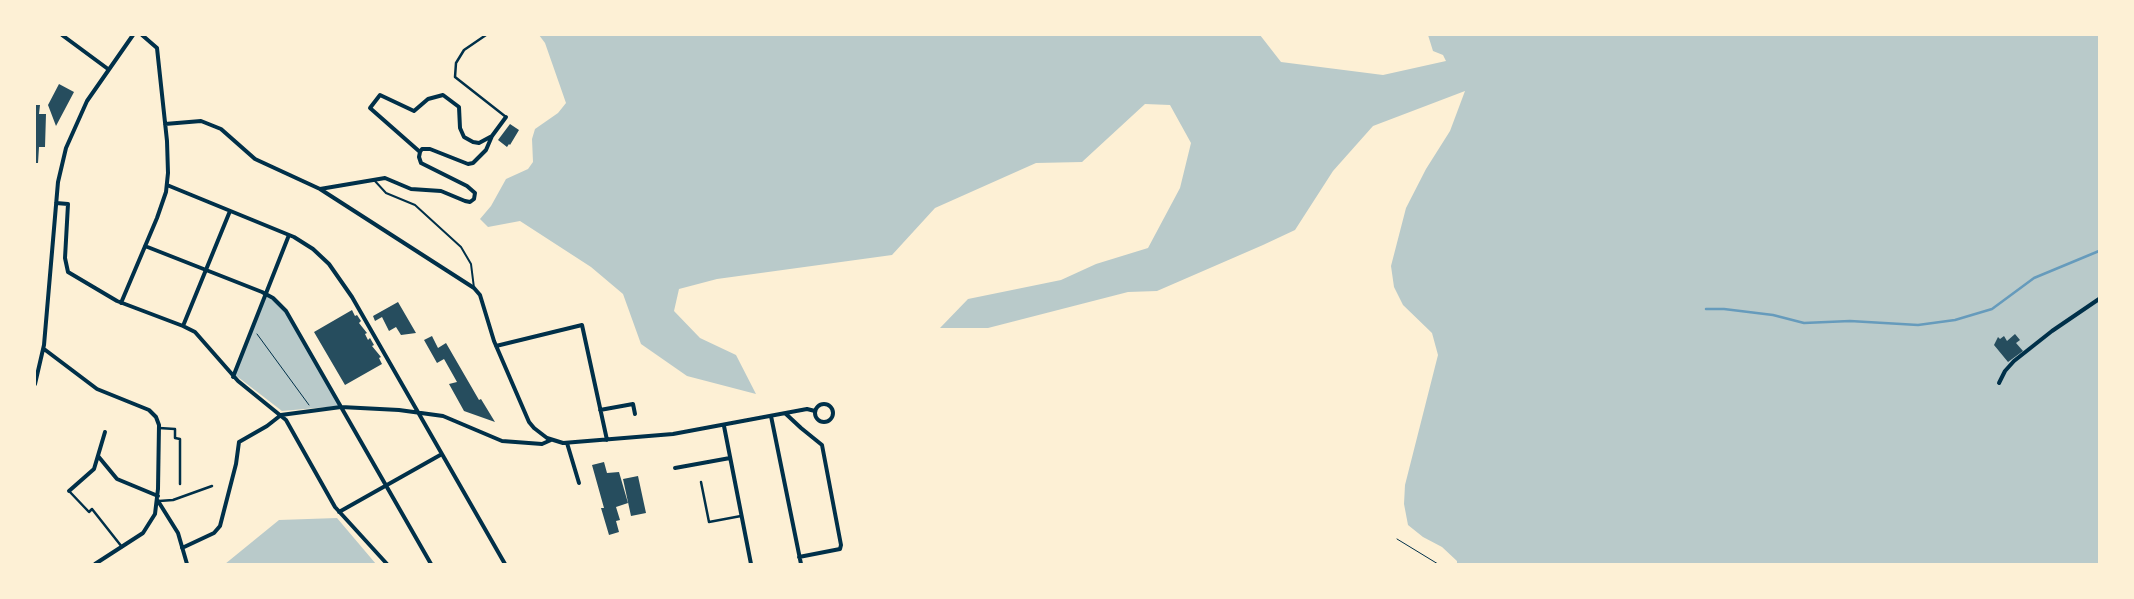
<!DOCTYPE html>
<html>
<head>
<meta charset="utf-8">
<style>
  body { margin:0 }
  #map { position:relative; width:2134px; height:599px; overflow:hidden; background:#fdf0d5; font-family:"PT Sans",sans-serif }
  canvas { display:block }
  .frame { position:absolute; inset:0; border:36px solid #fdf0d5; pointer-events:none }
</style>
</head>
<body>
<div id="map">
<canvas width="2134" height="599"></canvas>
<div class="frame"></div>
</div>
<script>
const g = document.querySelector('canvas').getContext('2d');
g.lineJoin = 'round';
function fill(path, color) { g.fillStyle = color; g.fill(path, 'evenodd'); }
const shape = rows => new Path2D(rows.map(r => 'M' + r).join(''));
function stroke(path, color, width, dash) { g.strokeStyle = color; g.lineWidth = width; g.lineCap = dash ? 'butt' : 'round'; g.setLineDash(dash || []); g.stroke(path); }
const green = shape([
  [539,35,1260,35,1281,62,1383,75,1446,61,1443,55,1433,51,1428,35,2099,35,2099,564,1457,564,1457,561,1442,547,1423,537,1408,525,1404,504,1405,485,1438,355,1432,333,1403,305,1394,287,1391,266,1406,208,1426,169,1450,131,1465,91,1373,126,1333,171,1295,230,1263,245,1157,291,1128,292,988,328,940,328,968,299,1061,280,1096,264,1148,248,1180,188,1191,143,1170,105,1145,104,1082,162,1036,163,935,208,892,255,717,279,679,289,674,311,700,338,736,355,756,394,687,376,641,344,623,294,591,267,520,221,488,227,480,219,491,206,506,179,528,169,533,162,532,139,535,129,558,113,566,103,545,43],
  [265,295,277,303,288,315,339,406,282,411,234,374],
  [337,518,376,564,225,564,279,520]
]);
const stream = shape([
  [1706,309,1724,309,1773,315,1804,323,1850,321,1918,325,1955,320,1992,309,2034,278,2099,251]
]);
const building = shape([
  [59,84,74,92,56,126,48,105],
  [35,105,40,105,39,114,46,114,45,147,39,147,38,163,35,163],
  [510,124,519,130,510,145,509,144,507,147,498,140],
  [398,302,416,333,401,335,396,327,389,331,382,317,375,321,373,316],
  [352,310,355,316,357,315,361,321,359,323,367,333,365,334,368,340,370,338,374,345,372,346,381,357,379,358,382,364,345,385,314,332],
  [2015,334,2020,340,2016,343,2023,351,2008,362,1994,345,1998,337,2000,339,2004,336,2007,341],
  [432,336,438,348,446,343,479,400,481,399,495,422,464,411,449,384,457,382,444,359,437,363,424,340],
  [604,462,607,473,619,472,628,503,616,507,620,520,616,521,619,532,609,535,601,508,604,508,592,465],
  [638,476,646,513,631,516,623,479]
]);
const path = shape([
  [257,334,309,405],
  [1397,539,1438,564]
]);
const service = shape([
  [374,180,386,193,415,205,461,247,471,264,474,288]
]);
const pedestrian = shape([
  [486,35,464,50,456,63,455,77,506,117],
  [159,428,175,429,175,438,180,439,180,484],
  [701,482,709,522,741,516],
  [69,491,89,512,92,509,122,547],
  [159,501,173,500,212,486]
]);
const minor = shape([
  [62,35,108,69],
  [165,124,201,121,221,129,255,159,320,189,474,288,480,295,494,341,529,422,534,428,547,438,563,443,673,434,807,409,815,411],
  [420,152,422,149,430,149,468,164,473,163,486,150,492,136,506,117],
  [167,185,294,237,313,249,329,264,352,297,505,564],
  [320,189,385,178,411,189,441,191,465,201,470,202,474,199,475,193,467,186,421,163,419,157,420,152,370,108,380,95,414,111,428,99,443,95,459,107,460,128,464,137,473,142,479,143,492,136],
  [56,203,68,204,65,258,68,272,117,301,183,326,195,332,238,381,286,420,335,507,387,564],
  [145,246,262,292,273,298,286,311,431,564],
  [121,303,157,218,166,192,168,173,167,141,157,48,142,35],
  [183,326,230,211],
  [496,346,582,325,607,440],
  [44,349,97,389,149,410,156,417,159,425,158,489,155,514,143,533,95,564],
  [233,377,289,235],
  [1999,383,2005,371,2014,361,2052,331,2099,299],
  [35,384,44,345,58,182,66,148,87,101,133,35],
  '815 413a9 9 0 1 1 18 0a9 9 0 1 1-18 0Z',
  [600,410,633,404,635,414],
  [786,414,801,428,822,445,841,545,840,549,799,557],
  [281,415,341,407,399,410,443,416,502,441,542,444,551,440],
  [771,416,801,564],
  [724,426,751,564],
  [567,443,579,483],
  [98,456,117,479,158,496],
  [675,468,730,458],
  [69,491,94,469,105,432],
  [158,501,178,533,187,564],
  [339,512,442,454],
  [182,548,214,533,220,526,236,464,239,442,267,426,281,415]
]);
fill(green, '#b9caca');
stroke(stream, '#669bbc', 2.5);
fill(building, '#264d5e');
stroke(path, '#003049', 1);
stroke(service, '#003049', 2);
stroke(pedestrian, '#003049', 2.5);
stroke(minor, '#003049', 4);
</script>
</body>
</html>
